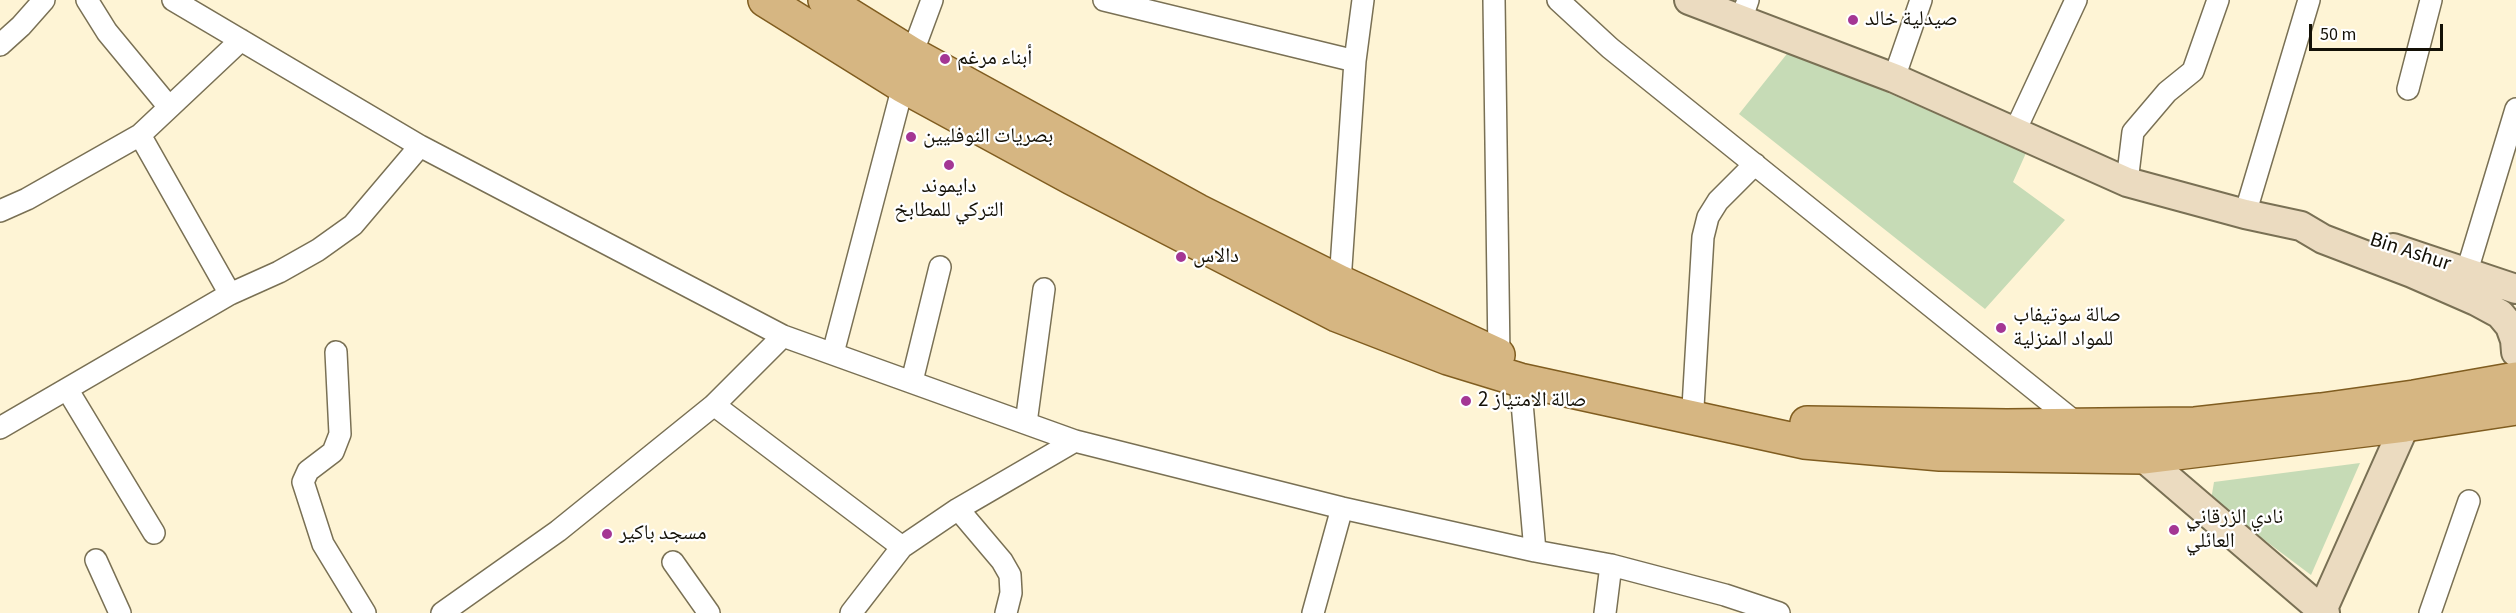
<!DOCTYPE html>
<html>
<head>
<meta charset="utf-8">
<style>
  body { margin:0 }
  #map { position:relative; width:2516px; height:613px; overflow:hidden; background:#fef4d5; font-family:"Source Sans 3",sans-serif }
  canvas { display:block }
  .scale { position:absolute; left:2309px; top:24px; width:134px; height:27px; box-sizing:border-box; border:3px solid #131006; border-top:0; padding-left:8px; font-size:18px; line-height:21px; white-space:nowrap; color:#131006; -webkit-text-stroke:4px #fff; paint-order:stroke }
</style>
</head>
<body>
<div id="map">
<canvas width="2516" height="613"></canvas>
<div class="scale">50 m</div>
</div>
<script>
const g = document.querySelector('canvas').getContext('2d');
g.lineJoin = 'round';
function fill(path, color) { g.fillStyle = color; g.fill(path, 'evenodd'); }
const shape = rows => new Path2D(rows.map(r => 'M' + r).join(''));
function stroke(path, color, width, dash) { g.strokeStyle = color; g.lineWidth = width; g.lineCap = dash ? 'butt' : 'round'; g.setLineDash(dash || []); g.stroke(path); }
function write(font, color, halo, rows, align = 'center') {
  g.font = font + ' "Source Sans 3","Noto Naskh Arabic",sans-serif'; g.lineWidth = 4.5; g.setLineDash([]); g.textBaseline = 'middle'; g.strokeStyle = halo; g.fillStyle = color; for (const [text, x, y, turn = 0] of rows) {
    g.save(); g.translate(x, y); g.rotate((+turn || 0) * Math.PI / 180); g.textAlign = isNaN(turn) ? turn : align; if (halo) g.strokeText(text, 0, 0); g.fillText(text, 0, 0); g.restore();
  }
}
const green = shape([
  [1790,50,2026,153,2013,182,2065,220,1985,309,1739,114],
  [2360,463,2311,575,2211,500,2214,482]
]);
const street = shape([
  [87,0,107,32,169,107],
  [173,0,420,146,783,336,1075,441,1342,508,1535,551,1611,565,1725,595,1779,613],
  [1104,0,1355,61],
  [1494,0,1499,356],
  [1558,0,1610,48,2080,426],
  [1741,20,1748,0],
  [0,45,21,26,44,0],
  [912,54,932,0],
  [1894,78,1921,0],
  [2408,89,2431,0],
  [2015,131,2076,0],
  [140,135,230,294],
  [2127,182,2133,132,2167,92,2193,71,2218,0],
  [0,211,27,199,140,135,241,40],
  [2245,214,2309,0],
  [2467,271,2516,109],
  [1340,282,1355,61,1363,0],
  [336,352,340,434,333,452,308,471,303,482,323,544,365,613],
  [833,353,903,86],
  [1520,380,1535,551],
  [912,381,940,267],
  [67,389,154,533],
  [714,405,902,547],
  [1693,407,1703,237,1708,217,1718,201,1755,164],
  [1026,423,1044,289],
  [0,428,230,294,279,272,318,250,353,225,420,146],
  [958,509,1002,561,1010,575,1011,593,1006,613],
  [96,560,120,613],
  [673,562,709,613],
  [442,613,558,531,714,405,783,336],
  [851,613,902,547,958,509,1075,441],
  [1313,613,1342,508],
  [1605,613,1611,565],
  [2430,613,2469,501]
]);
const secondary = shape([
  [1689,0,1894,78,2127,182,2245,214,2301,226,2323,239,2412,273,2476,301,2500,314,2510,326,2515,340,2516,352],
  [2393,248,2516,289],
  [2143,457,2325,613],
  [2321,613,2405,425]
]);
const primary = shape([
  [765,0,903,86,1072,178,1337,315,1448,358,1520,380,1804,442,1940,454,2143,457,2405,425,2516,408],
  [825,0,912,54,1198,211,1340,282,1498,355],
  [1807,423,2007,426,2195,424,2321,410,2414,397,2516,379]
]);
const markers = [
  [1853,20,6,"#a43694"],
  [945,59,6,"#a43694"],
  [911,137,6,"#a43694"],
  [949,165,6,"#a43694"],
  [1181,257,6,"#a43694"],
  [2001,328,6,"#a43694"],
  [1466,401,6,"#a43694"],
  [2174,530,6,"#a43694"],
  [607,534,6,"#a43694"]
];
const poiNames = [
  ["صيدلية خالد",1865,20],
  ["أبناء مرغم",957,59],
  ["بصريات النوفليين",923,137],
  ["دايموند",949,187,"center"],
  ["التركي للمطابخ",949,211,"center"],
  ["دالاس",1193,257],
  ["صالة سوتيفاب",2013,316],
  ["للمواد المنزلية",2013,340],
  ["صالة الامتياز 2",1478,401],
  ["نادي الزرقاني",2186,518],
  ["العائلي",2186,542],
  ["مسجد باكير",619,534]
];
const streetNames = [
  ["Bin Ashur",2410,253,18]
];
fill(green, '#c6dbb6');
stroke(street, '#797054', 24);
stroke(secondary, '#797054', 32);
stroke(primary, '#805d20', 36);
stroke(street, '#fff', 21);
stroke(secondary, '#ebdbc0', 28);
stroke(primary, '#d6b682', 33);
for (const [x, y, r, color] of markers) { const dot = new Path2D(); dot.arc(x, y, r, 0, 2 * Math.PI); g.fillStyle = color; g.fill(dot); stroke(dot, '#fff', 2); }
write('21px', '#131006', '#fff', poiNames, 'left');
write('21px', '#131006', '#fff', streetNames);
</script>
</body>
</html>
